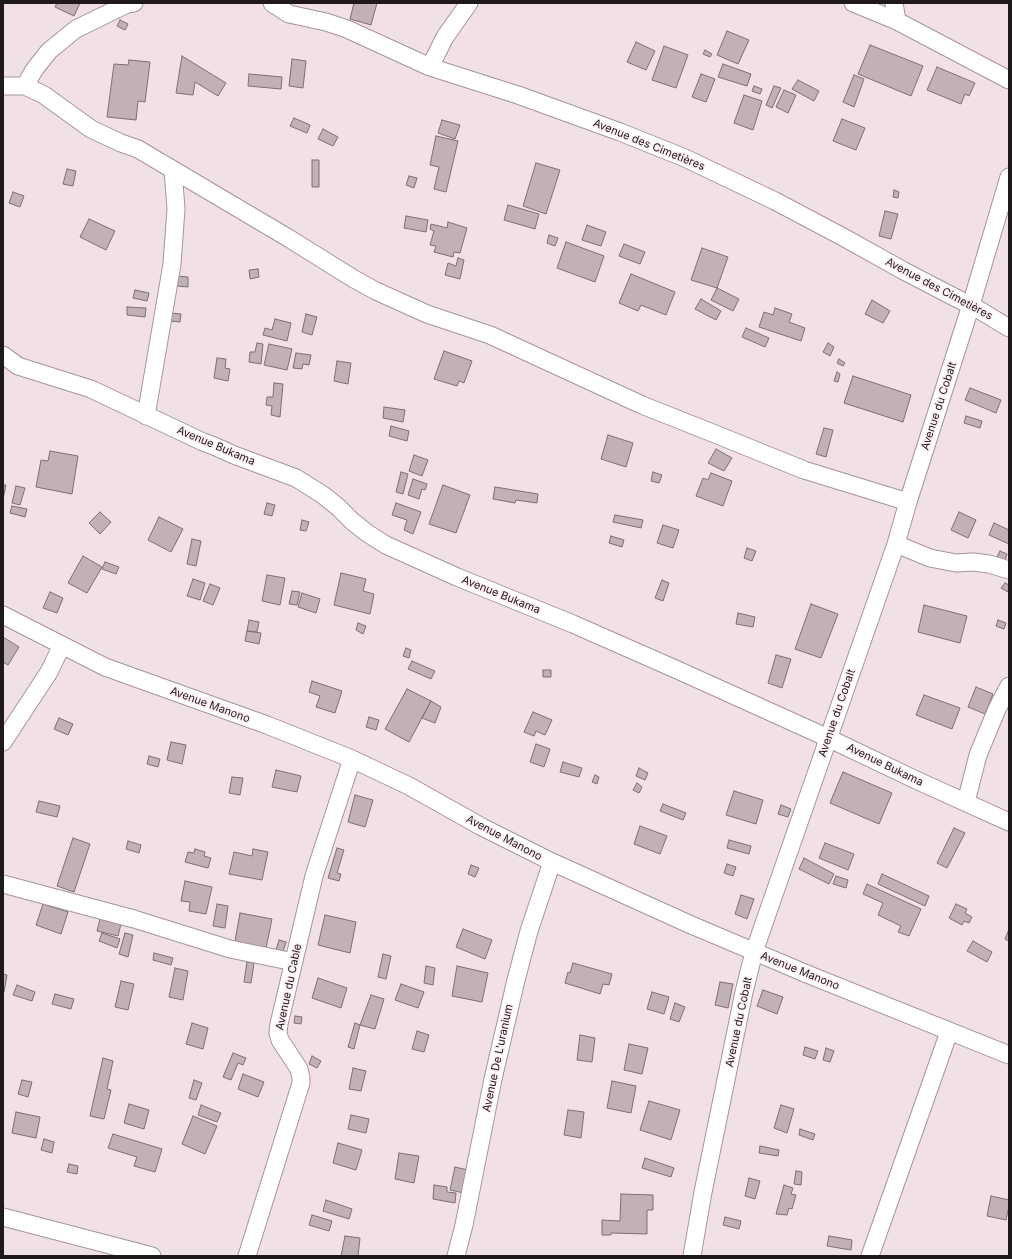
<!DOCTYPE html>
<html>
<head>
<meta charset="utf-8">
<style>
  body { margin:0 }
  #map { position:relative; width:1012px; height:1259px; overflow:hidden; background:#f1e0e5; font-family:Inter,sans-serif }
  canvas { display:block }
  .frame { position:absolute; inset:0; border:4px solid #1f191a; pointer-events:none }
</style>
</head>
<body>
<div id="map">
<canvas width="1012" height="1259"></canvas>
<div class="frame"></div>
</div>
<script>
const g = document.querySelector('canvas').getContext('2d');
g.lineJoin = 'round';
function fill(path, color) { g.fillStyle = color; g.fill(path, 'evenodd'); }
const shape = rows => new Path2D(rows.map(r => 'M' + r).join(''));
function stroke(path, color, width, dash) { g.strokeStyle = color; g.lineWidth = width; g.lineCap = dash ? 'butt' : 'round'; g.setLineDash(dash || []); g.stroke(path); }
function write(font, color, halo, rows, align = 'center') {
  g.font = font + ' Inter,sans-serif'; g.lineWidth = 3; g.setLineDash([]); g.textBaseline = 'middle'; g.strokeStyle = halo; g.fillStyle = color; for (const [text, x, y, turn = 0] of rows) {
    g.save(); g.translate(x, y); g.rotate((+turn || 0) * Math.PI / 180); g.textAlign = isNaN(turn) ? turn : align; if (halo) g.strokeText(text, 0, 0); g.fillText(text, 0, 0); g.restore();
  }
}
const building = shape([
  [57,3,80,3,74,16,55,7,57,3],
  [354,3,377,3,371,25,350,19,354,3],
  [120,20,128,24,125,30,117,26,120,20],
  [727,31,749,40,738,64,717,55,727,31],
  [636,42,655,51,646,70,627,62,636,42],
  [870,45,923,66,911,96,858,74,870,45],
  [664,46,688,55,676,88,652,80,664,46],
  [705,50,712,54,710,57,703,54,705,50],
  [182,56,226,83,218,96,195,82,193,95,176,93,182,56],
  [292,59,306,61,303,88,289,86,292,59],
  [129,60,150,62,145,102,138,101,136,120,107,117,114,64,128,65,129,60],
  [723,64,751,74,747,86,718,77,723,64],
  [937,67,975,83,969,96,965,94,961,104,927,90,937,67],
  [249,74,282,77,281,89,248,86,249,74],
  [701,74,715,79,706,102,692,97,701,74],
  [854,75,864,79,854,107,843,102,854,75],
  [798,80,819,91,814,101,792,89,798,80],
  [754,86,762,89,760,94,752,91,754,86],
  [774,86,781,88,772,108,766,105,774,86],
  [784,90,796,95,788,113,776,107,784,90],
  [744,95,762,101,753,130,734,123,744,95],
  [294,118,310,125,307,133,290,126,294,118],
  [842,119,865,128,856,150,833,141,842,119],
  [442,120,460,125,455,139,438,133,442,120],
  [323,129,338,137,333,146,318,139,323,129],
  [436,136,458,141,446,192,434,189,439,167,430,165,436,136],
  [312,160,319,160,319,187,312,187,312,160],
  [536,163,560,170,546,214,523,206,536,163],
  [67,169,76,171,73,186,63,184,67,169],
  [409,176,417,178,414,188,406,185,409,176],
  [894,190,899,192,898,198,893,197,894,190],
  [13,192,24,196,20,207,9,203,13,192],
  [508,205,539,214,535,229,504,220,508,205],
  [885,211,898,214,891,239,879,236,885,211],
  [406,216,428,220,426,232,404,228,406,216],
  [89,219,115,231,106,250,80,237,89,219],
  [448,222,467,228,460,253,454,252,453,257,434,252,436,246,430,245,434,231,430,229,431,224,447,228,448,222],
  [587,225,606,232,601,246,582,240,587,225],
  [549,235,558,238,555,246,547,243,549,235],
  [566,242,604,256,595,282,557,268,566,242],
  [624,244,645,252,640,264,619,256,624,244],
  [702,248,728,257,717,288,691,280,702,248],
  [458,258,464,260,460,279,445,275,448,263,456,266,458,258],
  [258,269,259,277,250,279,249,270,258,269],
  [631,274,675,292,666,315,641,305,638,311,619,303,631,274],
  [177,276,188,277,188,287,177,286,177,276],
  [717,288,739,299,733,311,711,300,717,288],
  [135,290,149,293,147,301,133,298,135,290],
  [701,299,721,311,716,320,695,309,701,299],
  [872,300,890,311,883,323,865,314,872,300],
  [127,307,146,308,145,317,127,315,127,307],
  [775,308,792,314,789,322,805,328,801,341,759,327,764,312,773,315,775,308],
  [171,313,181,314,180,322,170,321,171,313],
  [306,314,317,317,312,335,302,332,306,314],
  [275,319,291,323,287,341,263,335,265,328,272,330,275,319],
  [746,328,769,338,765,347,742,337,746,328],
  [257,343,263,344,261,364,249,362,250,352,255,352,257,343],
  [828,343,834,347,830,356,823,352,828,343],
  [269,344,292,349,287,370,264,365,269,344],
  [444,351,472,361,464,383,459,381,457,386,434,379,444,351],
  [296,353,311,355,309,365,303,364,302,369,293,368,296,353],
  [217,358,226,359,225,368,230,369,228,381,214,378,217,358],
  [839,359,845,363,843,366,837,363,839,359],
  [337,361,351,363,348,384,334,381,337,361],
  [837,372,840,374,838,382,834,381,837,372],
  [853,376,911,395,903,422,844,403,853,376],
  [274,383,283,384,280,417,271,415,272,406,266,405,267,397,273,397,274,383],
  [970,388,1001,400,996,413,965,400,970,388],
  [384,407,405,410,403,422,383,418,384,407],
  [966,416,982,421,980,428,964,423,966,416],
  [391,426,409,431,407,441,389,436,391,426],
  [824,428,833,430,826,457,816,454,824,428],
  [608,435,633,443,626,467,601,459,608,435],
  [716,449,732,458,724,471,708,463,716,449],
  [50,451,78,456,72,494,36,487,41,460,48,461,50,451],
  [414,455,428,460,422,476,409,471,414,455],
  [401,472,408,474,403,494,396,492,401,472],
  [653,472,662,475,659,483,651,481,653,472],
  [711,473,732,481,723,506,696,496,703,478,708,480,711,473],
  [413,479,427,484,425,490,422,489,419,499,408,495,413,479],
  [3,485,6,485,3,499,3,485],
  [443,485,470,495,456,533,429,524,443,485],
  [16,486,25,488,20,505,12,503,16,486],
  [495,487,538,494,537,503,516,500,515,503,493,499,495,487],
  [267,503,275,505,272,516,264,514,267,503],
  [396,503,421,512,413,534,404,530,407,520,392,515,396,503],
  [12,506,27,509,25,517,10,513,12,506],
  [100,512,111,522,100,534,89,523,100,512],
  [959,512,976,520,968,538,951,530,959,512],
  [615,515,643,520,641,528,613,522,615,515],
  [159,517,183,529,171,552,148,540,159,517],
  [302,520,309,522,306,531,300,530,302,520],
  [994,523,1009,530,1009,544,989,535,994,523],
  [663,525,679,530,673,548,657,543,663,525],
  [611,536,624,540,622,547,609,543,611,536],
  [192,539,201,541,196,566,187,564,192,539],
  [747,548,756,551,752,561,744,558,747,548],
  [1000,551,1007,554,1004,563,996,559,1000,551],
  [83,556,102,567,87,593,68,583,83,556],
  [105,562,119,567,116,574,102,569,105,562],
  [341,573,366,579,363,591,374,594,370,614,334,605,341,573],
  [267,575,285,578,280,605,262,601,267,575],
  [193,579,205,583,200,600,187,596,193,579],
  [662,580,669,583,663,601,655,598,662,580],
  [1005,583,1009,585,1008,592,1001,588,1005,583],
  [210,584,220,588,213,605,203,601,210,584],
  [292,591,300,592,297,605,289,604,292,591],
  [50,592,63,598,57,613,43,608,50,592],
  [302,593,320,599,316,613,298,607,302,593],
  [811,604,838,614,821,658,795,649,811,604],
  [924,605,967,616,960,643,918,632,924,605],
  [738,613,755,617,753,627,736,624,738,613],
  [249,620,259,622,257,632,247,631,249,620],
  [998,620,1006,623,1004,629,996,626,998,620],
  [358,623,366,626,363,634,356,630,358,623],
  [247,631,261,633,259,644,245,641,247,631],
  [3,637,19,647,8,665,3,662,3,637],
  [406,648,411,650,409,658,403,656,406,648],
  [776,655,791,659,782,688,768,683,776,655],
  [412,661,435,671,431,679,408,669,412,661],
  [543,670,551,670,551,677,543,677,543,670],
  [312,681,342,691,335,713,316,707,320,696,309,692,312,681],
  [976,687,993,694,985,714,968,707,976,687],
  [407,689,431,701,409,742,385,729,407,689],
  [924,695,960,708,952,729,916,715,924,695],
  [431,701,441,707,435,723,422,718,431,701],
  [533,712,552,720,545,735,536,731,534,736,524,732,533,712],
  [369,717,379,720,376,730,366,727,369,717],
  [59,718,73,724,68,735,54,729,59,718],
  [171,742,186,745,182,764,167,760,171,742],
  [536,744,550,749,544,767,530,762,536,744],
  [149,756,160,759,158,767,147,764,149,756],
  [563,762,582,768,579,777,560,772,563,762],
  [639,768,648,773,645,780,636,776,639,768],
  [276,770,301,776,297,792,272,787,276,770],
  [843,772,892,793,879,824,830,803,843,772],
  [595,775,599,777,597,784,592,782,595,775],
  [232,777,243,778,240,795,229,793,232,777],
  [637,783,642,787,639,793,633,790,637,783],
  [734,791,763,800,756,824,726,815,734,791],
  [355,795,373,800,365,827,348,822,355,795],
  [39,801,60,806,57,817,36,812,39,801],
  [663,804,686,813,683,820,660,811,663,804],
  [781,805,791,809,788,817,778,814,781,805],
  [640,826,667,836,660,854,634,844,640,826],
  [954,828,965,833,947,868,937,863,954,828],
  [73,838,90,844,74,892,57,886,73,838],
  [729,840,751,846,749,854,727,848,729,840],
  [128,841,141,845,139,853,126,849,128,841],
  [825,843,854,854,848,870,819,858,825,843],
  [337,848,344,850,337,873,341,874,339,881,328,878,337,848],
  [195,849,205,852,204,856,211,858,208,868,185,862,188,852,194,853,195,849],
  [253,849,268,852,262,880,229,874,234,852,252,856,253,849],
  [804,858,834,874,829,884,799,869,804,858],
  [727,864,736,867,733,876,724,873,727,864],
  [471,865,479,868,475,877,468,874,471,865],
  [882,874,929,896,925,906,878,884,882,874],
  [836,876,848,880,846,888,833,884,836,876],
  [185,881,212,887,206,914,189,911,190,902,181,901,185,881],
  [867,884,921,909,909,936,898,932,901,926,878,915,883,903,863,894,867,884],
  [741,895,754,899,747,919,735,914,741,895],
  [43,904,68,912,61,934,36,925,43,904],
  [217,904,228,906,225,928,213,926,217,904],
  [956,904,967,909,965,913,972,917,969,923,964,921,962,925,949,918,956,904],
  [240,913,272,919,265,953,234,947,240,913],
  [325,915,356,922,350,953,318,945,325,915],
  [100,919,121,924,118,936,97,931,100,919],
  [463,929,492,940,485,959,456,947,463,929],
  [1009,929,1009,941,1005,939,1009,929],
  [102,933,120,939,117,948,99,941,102,933],
  [125,933,133,935,128,957,119,954,125,933],
  [279,940,286,942,283,952,276,950,279,940],
  [973,941,992,952,987,962,967,951,973,941],
  [154,953,173,958,171,965,153,960,154,953],
  [383,954,391,956,386,979,378,977,383,954],
  [247,962,254,963,251,983,244,982,247,962],
  [573,963,612,974,609,985,603,984,600,994,565,983,568,972,570,973,573,963],
  [426,966,435,968,433,985,424,983,426,966],
  [457,966,488,973,482,1002,452,996,457,966],
  [175,968,188,971,183,1000,169,997,175,968],
  [3,974,7,975,4,992,3,992,3,974],
  [318,978,347,988,341,1008,312,998,318,978],
  [121,981,134,984,128,1010,115,1007,121,981],
  [720,982,733,984,728,1008,715,1005,720,982],
  [401,984,424,992,418,1008,395,1000,401,984],
  [17,985,35,992,32,1001,13,995,17,985],
  [763,990,783,997,777,1014,757,1006,763,990],
  [652,992,669,997,664,1014,647,1009,652,992],
  [55,994,74,999,71,1009,52,1004,55,994],
  [371,995,384,999,375,1029,360,1025,371,995],
  [675,1003,685,1007,679,1022,670,1019,675,1003],
  [295,1016,302,1017,301,1024,294,1023,295,1016],
  [192,1023,208,1028,203,1049,186,1044,192,1023],
  [355,1023,360,1025,354,1049,348,1047,355,1023],
  [417,1031,429,1035,424,1052,412,1049,417,1031],
  [580,1035,595,1038,592,1062,577,1060,580,1035],
  [629,1044,648,1048,642,1074,624,1070,629,1044],
  [805,1047,818,1051,815,1059,803,1055,805,1047],
  [826,1048,834,1051,830,1062,823,1060,826,1048],
  [233,1053,246,1058,243,1065,238,1063,231,1080,223,1077,233,1053],
  [312,1056,321,1061,317,1068,309,1064,312,1056],
  [103,1058,113,1061,107,1089,111,1090,104,1119,90,1116,103,1058],
  [353,1068,366,1071,361,1091,349,1089,353,1068],
  [243,1074,264,1082,258,1097,238,1089,243,1074],
  [22,1080,32,1082,28,1097,18,1094,22,1080],
  [194,1080,202,1083,196,1100,189,1098,194,1080],
  [612,1081,636,1086,631,1113,607,1108,612,1081],
  [649,1101,680,1110,671,1140,640,1130,649,1101],
  [129,1104,149,1110,144,1129,124,1123,129,1104],
  [201,1105,221,1113,217,1122,198,1115,201,1105],
  [781,1105,794,1109,787,1133,774,1128,781,1105],
  [568,1110,584,1112,581,1138,564,1135,568,1110],
  [16,1112,40,1117,36,1138,12,1133,16,1112],
  [351,1115,369,1119,366,1133,348,1129,351,1115],
  [193,1116,217,1126,205,1154,182,1144,193,1116],
  [800,1129,815,1134,813,1140,799,1135,800,1129],
  [113,1134,162,1149,155,1172,134,1166,137,1157,108,1148,113,1134],
  [44,1139,54,1142,52,1153,41,1150,44,1139],
  [338,1143,362,1150,356,1170,333,1163,338,1143],
  [760,1146,779,1150,778,1156,759,1153,760,1146],
  [399,1153,419,1156,414,1183,395,1179,399,1153],
  [645,1158,674,1168,671,1177,642,1168,645,1158],
  [69,1164,78,1166,77,1174,67,1172,69,1164],
  [455,1167,468,1170,464,1193,450,1190,455,1167],
  [796,1171,802,1172,801,1185,794,1184,796,1171],
  [749,1178,760,1181,755,1199,745,1196,749,1178],
  [434,1185,447,1187,447,1192,456,1193,455,1203,433,1199,434,1185],
  [784,1185,793,1188,791,1194,796,1195,792,1209,789,1208,787,1215,776,1214,784,1185],
  [621,1194,653,1195,653,1210,647,1210,647,1234,611,1233,611,1235,602,1235,602,1220,620,1221,621,1194],
  [991,1196,1009,1200,1009,1206,1006,1220,987,1216,991,1196],
  [326,1200,352,1209,349,1219,323,1211,326,1200],
  [312,1215,332,1221,329,1231,309,1225,312,1215],
  [725,1217,741,1221,739,1229,723,1225,725,1217],
  [345,1236,360,1238,358,1256,341,1256,345,1236],
  [829,1236,852,1240,851,1250,827,1246,829,1236]
]);
const minor = shape([
  [272,3,289,14,326,22,347,29,430,67,518,95,620,132,685,158,775,201,843,237,904,271,981,311,1009,328],
  [853,3,897,21,1009,80],
  [894,3,897,21],
  [430,67,445,37,469,3],
  [3,86,25,86,44,95,91,129,121,143,138,149,290,239,354,279,376,291,427,314,490,335,642,405,720,436,804,470,908,502],
  [25,86,34,70,49,51,76,29,127,4,134,3],
  [3,355,18,366,91,389,203,442,214,446,234,455,296,478,323,495,338,507,352,521,367,533,386,545,457,577,573,624,682,672,828,738,916,780,1009,822],
  [146,416,172,264,176,209,173,170],
  [896,544,930,558,956,563,973,562,989,564,1009,570],
  [3,615,105,667,267,725,352,759,409,786,482,827,552,862,689,924,807,974,1009,1055],
  [3,742,49,672,62,645],
  [966,802,978,755,997,709,1009,686],
  [3,884,134,919,230,949,294,962],
  [3,1217,152,1256],
  [247,1256,301,1083,301,1078,299,1069,280,1040,278,1033,279,1024,314,876,352,759],
  [456,1256,464,1225,493,1079,516,980,529,931,552,862],
  [692,1256,703,1192,744,992,754,952,896,544,908,502,971,305,1009,177],
  [870,1256,949,1032]
]);
const streetNames = [
  ["Avenue des Cimetières",649,145,22],
  ["Avenue des Cimetières",939,289,28],
  ["Avenue du Cobalt",939,406,-72],
  ["Avenue Bukama",216,446,23],
  ["Avenue Bukama",501,595,22],
  ["Avenue Manono",210,705,20],
  ["Avenue du Cobalt",837,713,-71],
  ["Avenue Bukama",885,765,26],
  ["Avenue Manono",504,838,28],
  ["Avenue Manono",800,971,22],
  ["Avenue du Cable",289,987,-78],
  ["Avenue du Cobalt",739,1022,-78],
  ["Avenue De L'uranium",498,1058,-78]
];
fill(building, '#c1b1b6');
stroke(building, '#7d6e72', 1);
stroke(minor, '#a5959a', 19);
stroke(minor, '#fff', 17);
write('11px', '#1f191a', '#ffeef2', streetNames);
</script>
</body>
</html>
